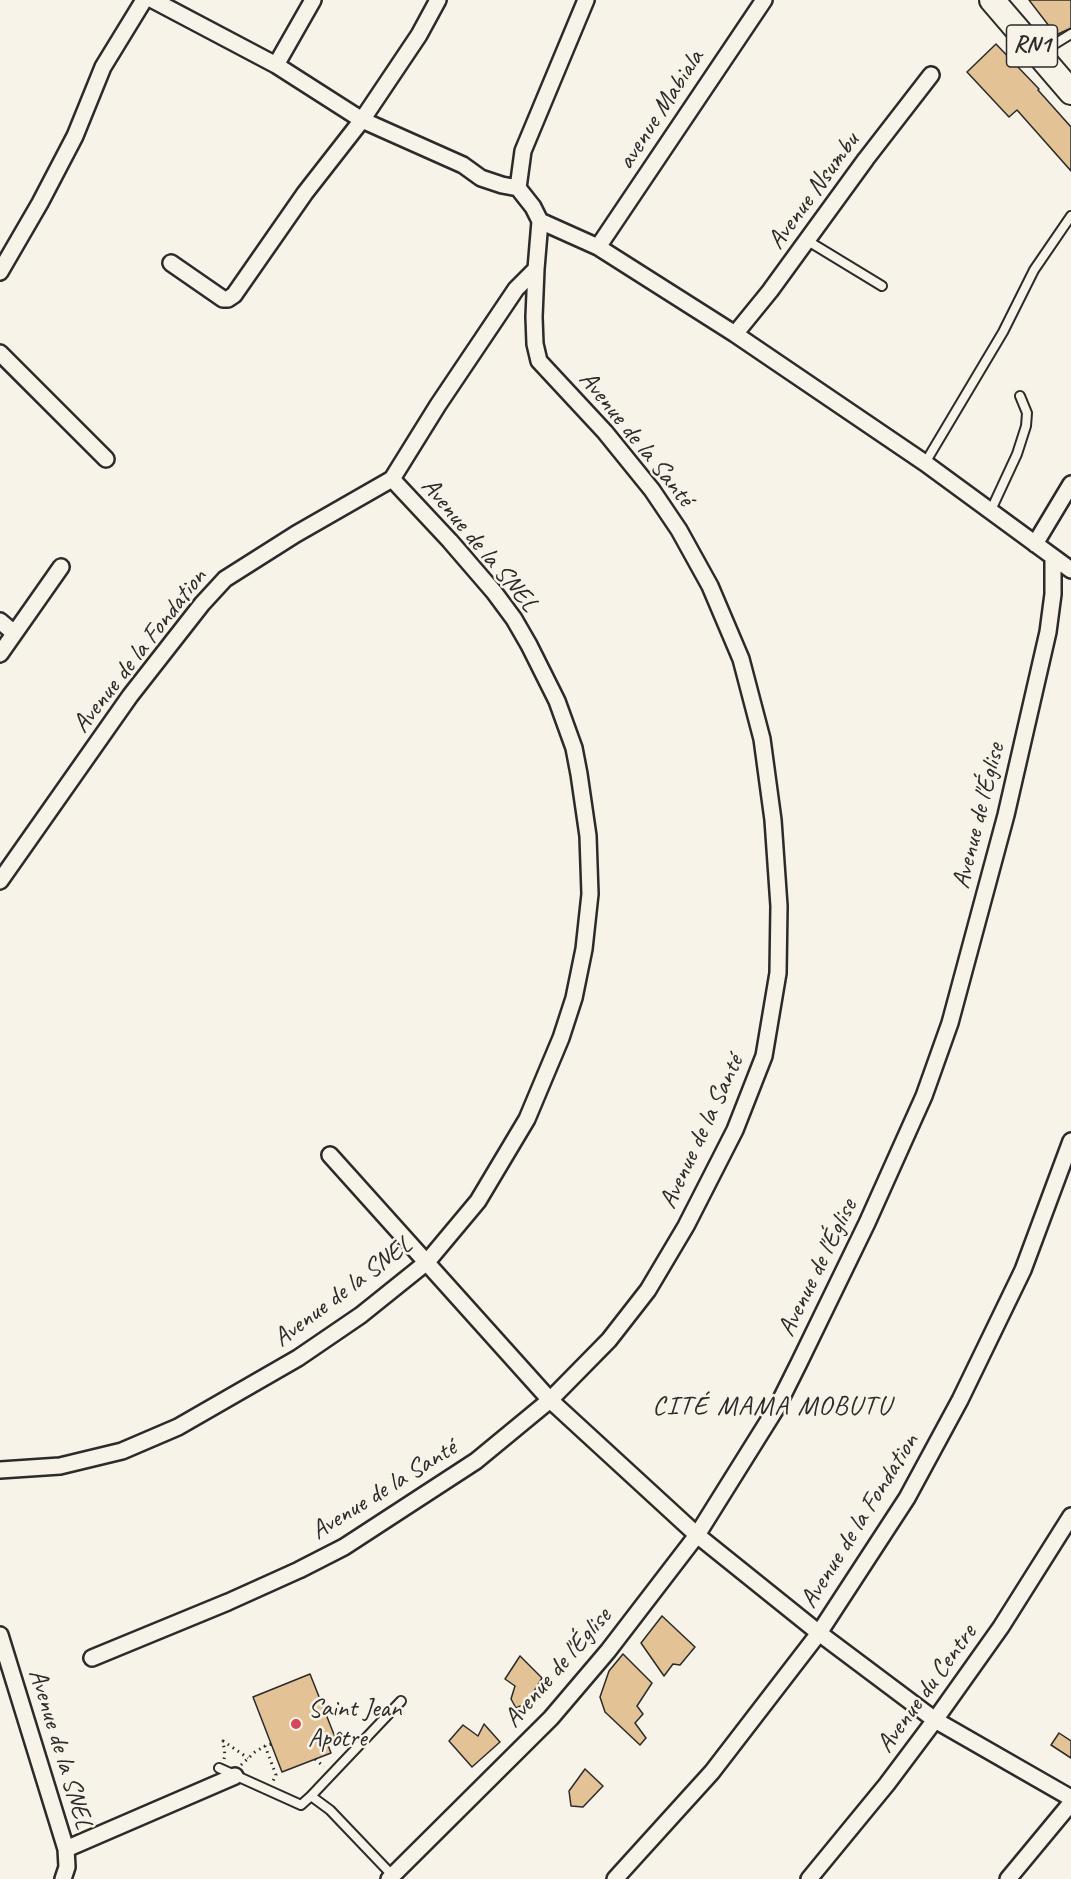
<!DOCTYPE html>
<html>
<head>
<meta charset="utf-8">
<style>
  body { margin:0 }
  canvas { display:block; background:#f7f3e8 }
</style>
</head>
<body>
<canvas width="1071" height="1879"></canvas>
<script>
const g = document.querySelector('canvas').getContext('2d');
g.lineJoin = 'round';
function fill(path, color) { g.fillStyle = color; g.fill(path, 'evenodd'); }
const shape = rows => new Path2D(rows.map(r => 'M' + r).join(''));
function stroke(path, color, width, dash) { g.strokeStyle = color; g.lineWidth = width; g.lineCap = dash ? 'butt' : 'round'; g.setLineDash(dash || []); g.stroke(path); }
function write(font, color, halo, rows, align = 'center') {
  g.font = font + ' Caveat,sans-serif'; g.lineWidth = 5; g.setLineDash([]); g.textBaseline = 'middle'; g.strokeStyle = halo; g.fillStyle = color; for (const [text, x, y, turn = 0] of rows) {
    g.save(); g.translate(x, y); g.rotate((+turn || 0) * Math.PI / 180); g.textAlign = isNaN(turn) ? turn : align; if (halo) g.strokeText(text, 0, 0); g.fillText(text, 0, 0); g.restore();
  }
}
const building = shape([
  [1029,0,1071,0,1071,28,1056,35,1029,0],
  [996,44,1039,89,1038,90,1071,127,1071,171,1017,110,1009,117,967,72,996,44],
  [662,1616,695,1647,680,1665,673,1664,664,1676,641,1643,662,1616],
  [623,1654,652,1683,637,1706,643,1714,635,1723,646,1738,640,1745,605,1712,600,1697,609,1671,623,1654],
  [520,1656,542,1678,527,1703,516,1708,511,1699,515,1686,505,1679,520,1656],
  [310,1674,335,1737,326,1740,331,1753,282,1772,253,1697,310,1674],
  [484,1724,500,1742,472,1767,449,1741,463,1725,478,1736,484,1724],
  [1059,1733,1071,1741,1071,1758,1051,1745,1059,1733],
  [585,1769,603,1786,583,1807,571,1806,569,1791,585,1769]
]);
const path = shape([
  [271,1744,265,1746,276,1775,273,1781],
  [224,1759,225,1755,223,1741,248,1758],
  [315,1759,324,1767],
  [241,1765,255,1752,265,1746]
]);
const service = shape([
  [1040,53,1071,34],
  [808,241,882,286],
  [925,463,1003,332,1034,270,1071,216],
  [991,510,1017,454,1026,426,1027,413,1020,396],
  [219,1768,301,1805,311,1796],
  [393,1876,330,1810,311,1796,401,1701]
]);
const minor = shape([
  [153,0,276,65,362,120,463,165,481,178,502,185,518,188],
  [276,65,313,0],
  [540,221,598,247,735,334,925,463,1071,570],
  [598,247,764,0],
  [171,263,223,299,228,299,234,295,305,193,362,120,419,35,438,0],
  [0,272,40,203,75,136,103,67,144,0],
  [735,334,770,291,866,159,931,75],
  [0,353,106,459],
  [1035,544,1071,484],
  [0,621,14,633],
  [0,654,61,567],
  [0,881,130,696,202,604,225,579,296,534,392,479],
  [330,1155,550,1400,697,1535,819,1633,935,1720,1071,1798],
  [0,1470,60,1466,122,1451,178,1427,298,1358,361,1315,427,1262,478,1201,527,1119,561,1038,574,998,584,949,590,894,588,836,579,774,574,748,557,701,529,645,514,619,494,592,450,541,392,479,438,405,516,289,536,269,540,221,533,207,518,188,523,151,586,0],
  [0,1635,66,1849,67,1867,63,1879],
  [92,1658,228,1602,299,1570,344,1547,476,1461,550,1400,609,1340,648,1290,686,1226,735,1130,764,1056,778,973,779,906,773,820,762,739,741,659,710,586,679,530,652,490,605,432,539,361,535,344,534,317,536,269],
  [66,1849,235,1776],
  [389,1879,551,1718,608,1651,697,1535,777,1407,799,1363,867,1223,924,1096,950,1023,1006,815,1048,632,1053,594,1053,557],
  [615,1879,712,1772,819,1633,907,1498,960,1400,1023,1270,1071,1141],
  [809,1879,887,1784,935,1720,1001,1627,1071,1516],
  [1008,1879,1071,1803]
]);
const trunk = shape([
  [992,0,1071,92]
]);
const markers = [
  [296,1724,6,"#d1495b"]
];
const shields = [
  [1032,46,51]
];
const shieldNames = [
  ["RN1",1032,46]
];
const streetNames = [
  ["avenue Mabiala",661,110,-57],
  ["Avenue Nsumbu",814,191,-54],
  ["Avenue de la Santé",636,439,51],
  ["Avenue de la SNEL",479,545,50],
  ["Avenue de la Fondation",140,651,-52],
  ["Avenue de l'Église",979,816,-76],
  ["Avenue de la Santé",702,1132,-65],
  ["Avenue de l'Église",818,1268,-64],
  ["Avenue de la SNEL",343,1292,-37],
  ["Avenue de la Santé",384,1490,-32],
  ["Avenue de la Fondation",860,1521,-58],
  ["Avenue de l'Église",558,1668,-49],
  ["Avenue du Centre",927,1689,-54],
  ["Avenue de la SNEL",60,1749,73]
];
const poiNames = [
  ["Saint Jean",308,1709],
  ["Apôtre",308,1739]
];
const neighbourhoodNames = [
  ["CITÉ MAMA MOBUTU",772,1407]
];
fill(building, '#e3c396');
stroke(building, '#2b2b2b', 1.5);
stroke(service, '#2b2b2b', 12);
stroke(minor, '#2b2b2b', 20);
stroke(trunk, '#2b2b2b', 28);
stroke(path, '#2b2b2b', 3, [1.5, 4.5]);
stroke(service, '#f7f3e8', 8);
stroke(minor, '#f7f3e8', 15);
stroke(trunk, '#f7f3e8', 24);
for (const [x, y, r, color] of markers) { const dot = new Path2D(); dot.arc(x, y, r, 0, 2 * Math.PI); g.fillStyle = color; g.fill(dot); stroke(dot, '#f7f3e8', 2); }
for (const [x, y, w] of shields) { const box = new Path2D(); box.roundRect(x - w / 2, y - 21, w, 42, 4.5); g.fillStyle = '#f7f3e8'; g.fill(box); stroke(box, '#2b2b2b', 1.5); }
write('bold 24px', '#2b2b2b', null, shieldNames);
write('26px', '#2b2b2b', '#f7f3e8', streetNames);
write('26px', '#2b2b2b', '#f7f3e8', poiNames, 'left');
g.letterSpacing = '1.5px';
write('27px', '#2b2b2b', '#f7f3e8', neighbourhoodNames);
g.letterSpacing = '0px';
</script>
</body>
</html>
